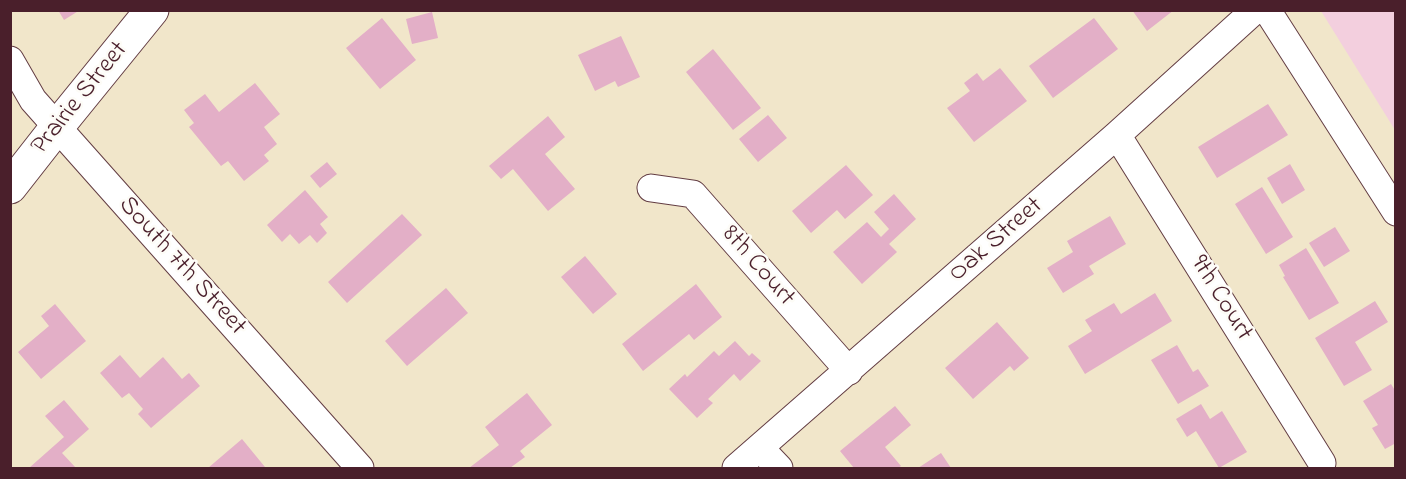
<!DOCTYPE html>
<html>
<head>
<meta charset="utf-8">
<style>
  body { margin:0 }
  #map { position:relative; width:1406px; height:479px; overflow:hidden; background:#f1e6ca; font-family:"Indie Flower",sans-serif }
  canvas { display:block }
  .frame { position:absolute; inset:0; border:12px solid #4a1f2b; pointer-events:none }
</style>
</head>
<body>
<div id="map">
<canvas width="1406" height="479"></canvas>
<div class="frame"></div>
</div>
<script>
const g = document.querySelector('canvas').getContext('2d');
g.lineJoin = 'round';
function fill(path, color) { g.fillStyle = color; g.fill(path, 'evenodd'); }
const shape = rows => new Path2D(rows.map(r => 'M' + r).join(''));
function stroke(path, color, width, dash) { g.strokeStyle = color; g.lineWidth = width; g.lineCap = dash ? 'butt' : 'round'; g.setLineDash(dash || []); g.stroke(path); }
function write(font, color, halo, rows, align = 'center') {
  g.font = font + ' "Indie Flower",sans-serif'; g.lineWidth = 5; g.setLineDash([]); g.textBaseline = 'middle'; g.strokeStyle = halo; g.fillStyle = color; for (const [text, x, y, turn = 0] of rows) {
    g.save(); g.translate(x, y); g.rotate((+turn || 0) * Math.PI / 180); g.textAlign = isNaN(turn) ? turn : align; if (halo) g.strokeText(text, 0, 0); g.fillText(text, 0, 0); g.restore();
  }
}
const built = shape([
  [1321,11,1395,11,1395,130]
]);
const building = shape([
  [58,10,80,10,64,20],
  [1132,10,1174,10,1147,31],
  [432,12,438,38,412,44,406,19],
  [382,18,416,60,380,89,346,48],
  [1094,18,1118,49,1053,98,1029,66],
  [621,36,640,77,618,87,615,81,595,91,578,55],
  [713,49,761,108,733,130,686,72],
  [1000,68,1027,101,974,142,947,108,970,91,964,83,977,73,983,81],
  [255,83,280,114,264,127,277,144,264,155,269,161,244,181,228,161,221,166,189,127,194,123,184,110,205,94,219,112],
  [1268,104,1288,135,1217,178,1198,147],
  [768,115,787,138,758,162,739,139],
  [548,116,565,137,545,154,575,189,548,211,513,169,501,179,489,166],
  [327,162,337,174,320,188,310,176],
  [1290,164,1305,190,1282,204,1267,178],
  [846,165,873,195,845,219,837,210,811,233,792,211],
  [1262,187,1293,237,1266,254,1235,204],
  [305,190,328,217,320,224,327,233,317,243,310,235,299,244,290,234,282,242,267,225],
  [894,194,916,219,889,244,897,252,862,284,833,252,867,222,881,237,889,229,874,212],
  [402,214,422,235,347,303,328,282],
  [1110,216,1126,244,1089,266,1094,274,1063,293,1047,268,1073,252,1067,241],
  [1335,227,1350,251,1324,267,1309,243],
  [1306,248,1339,303,1309,320,1283,277,1285,276,1279,265],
  [585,256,617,294,593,314,561,277],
  [696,284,722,317,694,340,689,334,643,371,622,344],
  [446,288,468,313,407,366,385,341],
  [1155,293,1172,321,1085,374,1068,346,1092,331,1085,320,1114,303,1121,314],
  [1375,301,1388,322,1355,342,1372,370,1344,386,1315,338],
  [55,304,86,341,41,379,18,352,49,326,41,316],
  [997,322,1029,358,1014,371,1010,366,973,399,945,368],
  [735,341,749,356,752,353,761,361,740,381,734,374,708,399,713,403,697,418,669,389,685,374,687,377,714,351,719,356],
  [1177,345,1193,372,1198,369,1209,386,1178,404,1151,360],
  [120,355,140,378,163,357,182,379,189,373,200,386,151,428,138,414,143,409,129,393,122,398,100,373],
  [1391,384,1396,392,1396,443,1385,449,1372,428,1378,425,1363,401],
  [527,393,552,425,520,451,525,457,510,468,469,468,499,445,485,427],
  [64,400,89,429,62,453,76,468,29,468,64,437,45,416],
  [1201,404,1210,419,1222,411,1247,452,1219,468,1196,431,1187,437,1176,419],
  [895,406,911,425,885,447,901,466,898,468,854,468,840,451],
  [242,439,265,467,263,468,208,468],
  [941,453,951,468,918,468]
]);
const minor = shape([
  [1267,10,1396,212],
  [10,60,33,100,360,468],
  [1117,135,1322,463],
  [651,188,693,194,849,371],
  [760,448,779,468],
  [736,468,1117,135,1255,10]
]);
const tertiary = shape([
  [10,187,57,127,152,10]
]);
const streetNames = [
  ["Prairie Street",81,99,-51],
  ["Oak Street",997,241,-41],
  ["South 7th Street",181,267,48],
  ["8th Court",757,267,49],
  ["9th Court",1220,299,58]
];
fill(built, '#f3cfde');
fill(building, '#e3afc7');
stroke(minor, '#633d43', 29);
stroke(tertiary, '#633d43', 35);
stroke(minor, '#fff', 27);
stroke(tertiary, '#fff', 33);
write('26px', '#4a1f2b', '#fdfcf7', streetNames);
</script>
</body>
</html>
